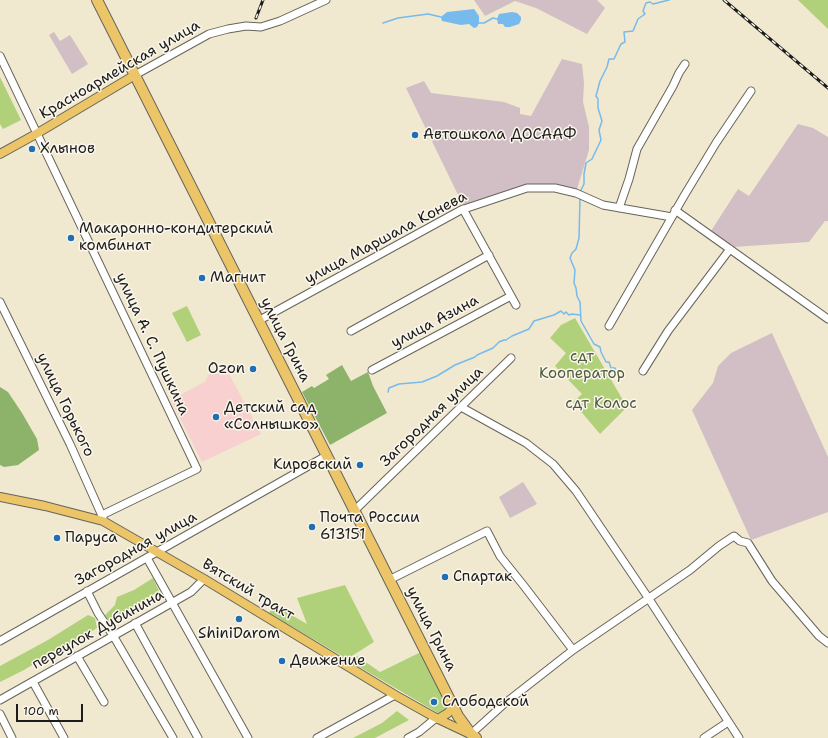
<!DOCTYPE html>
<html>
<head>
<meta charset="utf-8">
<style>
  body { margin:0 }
  #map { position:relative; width:828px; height:738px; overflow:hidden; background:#f0e9cf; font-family:"Shantell Sans",sans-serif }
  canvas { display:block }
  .scale { position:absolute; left:16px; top:704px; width:67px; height:18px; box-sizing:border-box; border:2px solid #1c1c1c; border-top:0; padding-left:5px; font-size:12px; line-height:14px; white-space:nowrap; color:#1c1c1c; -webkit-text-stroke:3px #fbf7ec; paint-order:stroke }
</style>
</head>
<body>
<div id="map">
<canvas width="828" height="738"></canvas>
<div class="scale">100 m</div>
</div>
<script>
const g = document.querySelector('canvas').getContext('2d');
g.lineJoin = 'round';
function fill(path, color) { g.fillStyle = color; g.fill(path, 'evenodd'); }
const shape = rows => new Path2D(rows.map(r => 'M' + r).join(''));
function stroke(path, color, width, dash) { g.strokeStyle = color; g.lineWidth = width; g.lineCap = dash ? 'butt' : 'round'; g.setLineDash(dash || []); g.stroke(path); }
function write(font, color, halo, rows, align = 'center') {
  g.font = font + ' "Shantell Sans",sans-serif'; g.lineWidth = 3; g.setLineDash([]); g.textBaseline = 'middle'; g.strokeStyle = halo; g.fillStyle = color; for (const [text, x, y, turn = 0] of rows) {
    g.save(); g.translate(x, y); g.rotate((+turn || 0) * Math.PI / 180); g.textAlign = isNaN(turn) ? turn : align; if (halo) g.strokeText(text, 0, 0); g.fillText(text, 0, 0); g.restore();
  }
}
const built = shape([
  [225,366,261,434,202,462,171,400,206,381,208,375]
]);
const industrial = shape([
  [474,0,597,0,605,8,587,34,536,8,515,1,485,16],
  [54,32,60,41,70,35,88,64,72,74,49,35],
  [562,59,582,64,584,83,583,102,589,127,589,150,577,189,540,185,524,187,463,205,406,88,424,81,431,93,504,102,520,108,520,114,531,116],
  [798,124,813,128,828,137,828,221,825,221,809,242,733,247,711,231,738,189,749,196],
  [772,333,828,457,828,512,751,540,692,410,713,383,718,366,731,353],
  [523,482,537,504,510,518,499,497]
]);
const green = shape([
  [798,0,828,0,828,29],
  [0,77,21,120,3,129,0,124],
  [187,306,201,335,187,342,172,313],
  [575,318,627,407,600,434,573,402,582,394,555,366,566,353,550,338,561,325],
  [153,578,159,591,108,622,105,615,115,605,117,597,134,590],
  [345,585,374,642,347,659,269,613,274,605,307,624,297,598],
  [88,615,95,618,97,628,78,640,55,651,24,670,0,682,0,666,48,640],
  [421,652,446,701,446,708,443,712,438,713,351,662,357,656,380,672],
  [397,711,409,720,375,738,353,738,382,723]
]);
const forest = shape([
  [342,365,351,381,368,372,373,386,387,413,330,445,302,392,312,386,314,388,329,379,326,375],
  [0,387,8,392,22,413,37,439,39,450,18,465,4,467,0,465]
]);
const water = shape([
  [474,9,479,16,479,23,477,27,474,28,469,24,461,25,442,21,441,17,447,12],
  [512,12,517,13,521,17,521,20,519,24,510,27,505,27,503,24,498,24,497,19,499,14]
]);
const stream = shape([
  [383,23,398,18,428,14,441,17],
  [479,23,484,23,493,18,497,19],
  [580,192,584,184,584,174,586,163,592,159,601,140,599,130,602,121,598,108,598,99,596,96,600,81,607,67,609,59,614,59,621,44,625,42,624,32,633,31,638,19,645,14,643,11,646,3,650,2,653,4,669,0],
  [580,198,579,238,576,249,572,253,570,258,575,270,574,283,576,288,577,296,580,302,581,321,594,344,600,347,601,352,606,362,609,362,611,368,615,368,619,377],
  [388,392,389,388,399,384,422,382,437,376,455,365,475,357,477,355,493,348,499,342,504,340,506,340,512,336,529,329,534,321,554,315,561,311,564,314,566,312,569,315,572,314,580,315]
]);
const minor = shape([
  [0,56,197,469,102,515],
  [135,75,209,34,228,29,246,26,261,27,280,21,326,0],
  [619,208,629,179,637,149,673,86,679,73,685,64],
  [463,209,516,305],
  [675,210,828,319],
  [0,302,70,444,103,518],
  [258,321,461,210,527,188,555,188,576,193,603,205,672,217],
  [609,326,684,196,716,143,751,91],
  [351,331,489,255],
  [372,370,511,296],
  [643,371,668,331,730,249],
  [461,407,526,443,553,464,576,491,649,599,739,738],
  [354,511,511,358],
  [147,558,248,738],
  [389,580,487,531,500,556,524,586,573,650],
  [87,591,98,613,114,637,173,738],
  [135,623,198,738],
  [0,641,326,456],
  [77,656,104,702],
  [33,682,64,738],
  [0,700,191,592,204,579],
  [0,714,12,738],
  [471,734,504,704,573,650,690,570,719,546,734,536,740,541,748,543,772,581,819,636,828,643],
  [317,738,395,695],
  [408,738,419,732,436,718],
  [704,738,728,722]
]);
const major = shape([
  [0,154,36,134,135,75],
  [0,497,45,506,103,521,204,579,395,695,436,718,470,734],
  [438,719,448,713,452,708,452,704]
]);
const highway = shape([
  [97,0,458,716,471,734,476,738]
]);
const rail = shape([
  [724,0,828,88],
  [256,18,263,0]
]);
const markers = [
  [415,135,4,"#1f6fb2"],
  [32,149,4,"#1f6fb2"],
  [71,238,4,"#1f6fb2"],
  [202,278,4,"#1f6fb2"],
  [253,369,4,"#1f6fb2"],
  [216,417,4,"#1f6fb2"],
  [360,465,4,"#1f6fb2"],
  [312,527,4,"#1f6fb2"],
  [57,538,4,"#1f6fb2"],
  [445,577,4,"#1f6fb2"],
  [239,619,4,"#1f6fb2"],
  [282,661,4,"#1f6fb2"],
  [434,702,4,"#1f6fb2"]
];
const streetNames = [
  ["Красноармейская улица",120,70,-30],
  ["улица Маршала Конева",386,238,-28],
  ["улица Азина",435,322,-28],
  ["улица Грина",285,340,63],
  ["улица А. С. Пушкина",152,344,65],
  ["улица Горького",65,405,64],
  ["Загородная улица",432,417,-44],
  ["Загородная улица",136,549,-29],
  ["Вятский тракт",248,590,31],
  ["улица Грина",431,629,63],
  ["переулок Дубинина",98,630,-29]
];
const poiNames = [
  ["Автошкола ДОСААФ",423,135],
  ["Хлынов",40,149],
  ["Макаронно-кондитерский",79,229],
  ["комбинат",79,246],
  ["Магнит",210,278],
  ["Ozon",245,369,"right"],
  ["Детский сад",224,408],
  ["«Солнышко»",224,425],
  ["Кировский",352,465,"right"],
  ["Почта России",320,518],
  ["613151",320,535],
  ["Паруса",65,538],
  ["Спартак",453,577],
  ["ShiniDarom",239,634,"center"],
  ["Движение",290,661],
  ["Слободской",442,702]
];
const parkNames = [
  ["сдт",582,357],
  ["Кооператор",582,374],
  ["сдт Колос",601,404]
];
fill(built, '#f7d0cf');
fill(industrial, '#d2bec5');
fill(green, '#b0d179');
fill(forest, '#8cb369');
fill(water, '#77baed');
stroke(stream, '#77baed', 1.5);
stroke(minor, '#66645b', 9);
stroke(major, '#66645b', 10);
stroke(highway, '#66645b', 12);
stroke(minor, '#fff', 7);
stroke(major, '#ecc569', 8);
stroke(highway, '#ecc569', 10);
stroke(rail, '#1c1c1c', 3);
stroke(rail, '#fbf7ec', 1.5, [4.5]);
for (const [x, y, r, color] of markers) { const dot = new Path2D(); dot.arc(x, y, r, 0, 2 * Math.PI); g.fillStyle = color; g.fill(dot); stroke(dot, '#fbf7ec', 1.5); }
write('15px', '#1c1c1c', '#fbf7ec', streetNames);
write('15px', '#1c1c1c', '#fbf7ec', poiNames, 'left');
write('15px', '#505b3d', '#fbf7ec', parkNames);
</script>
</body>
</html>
